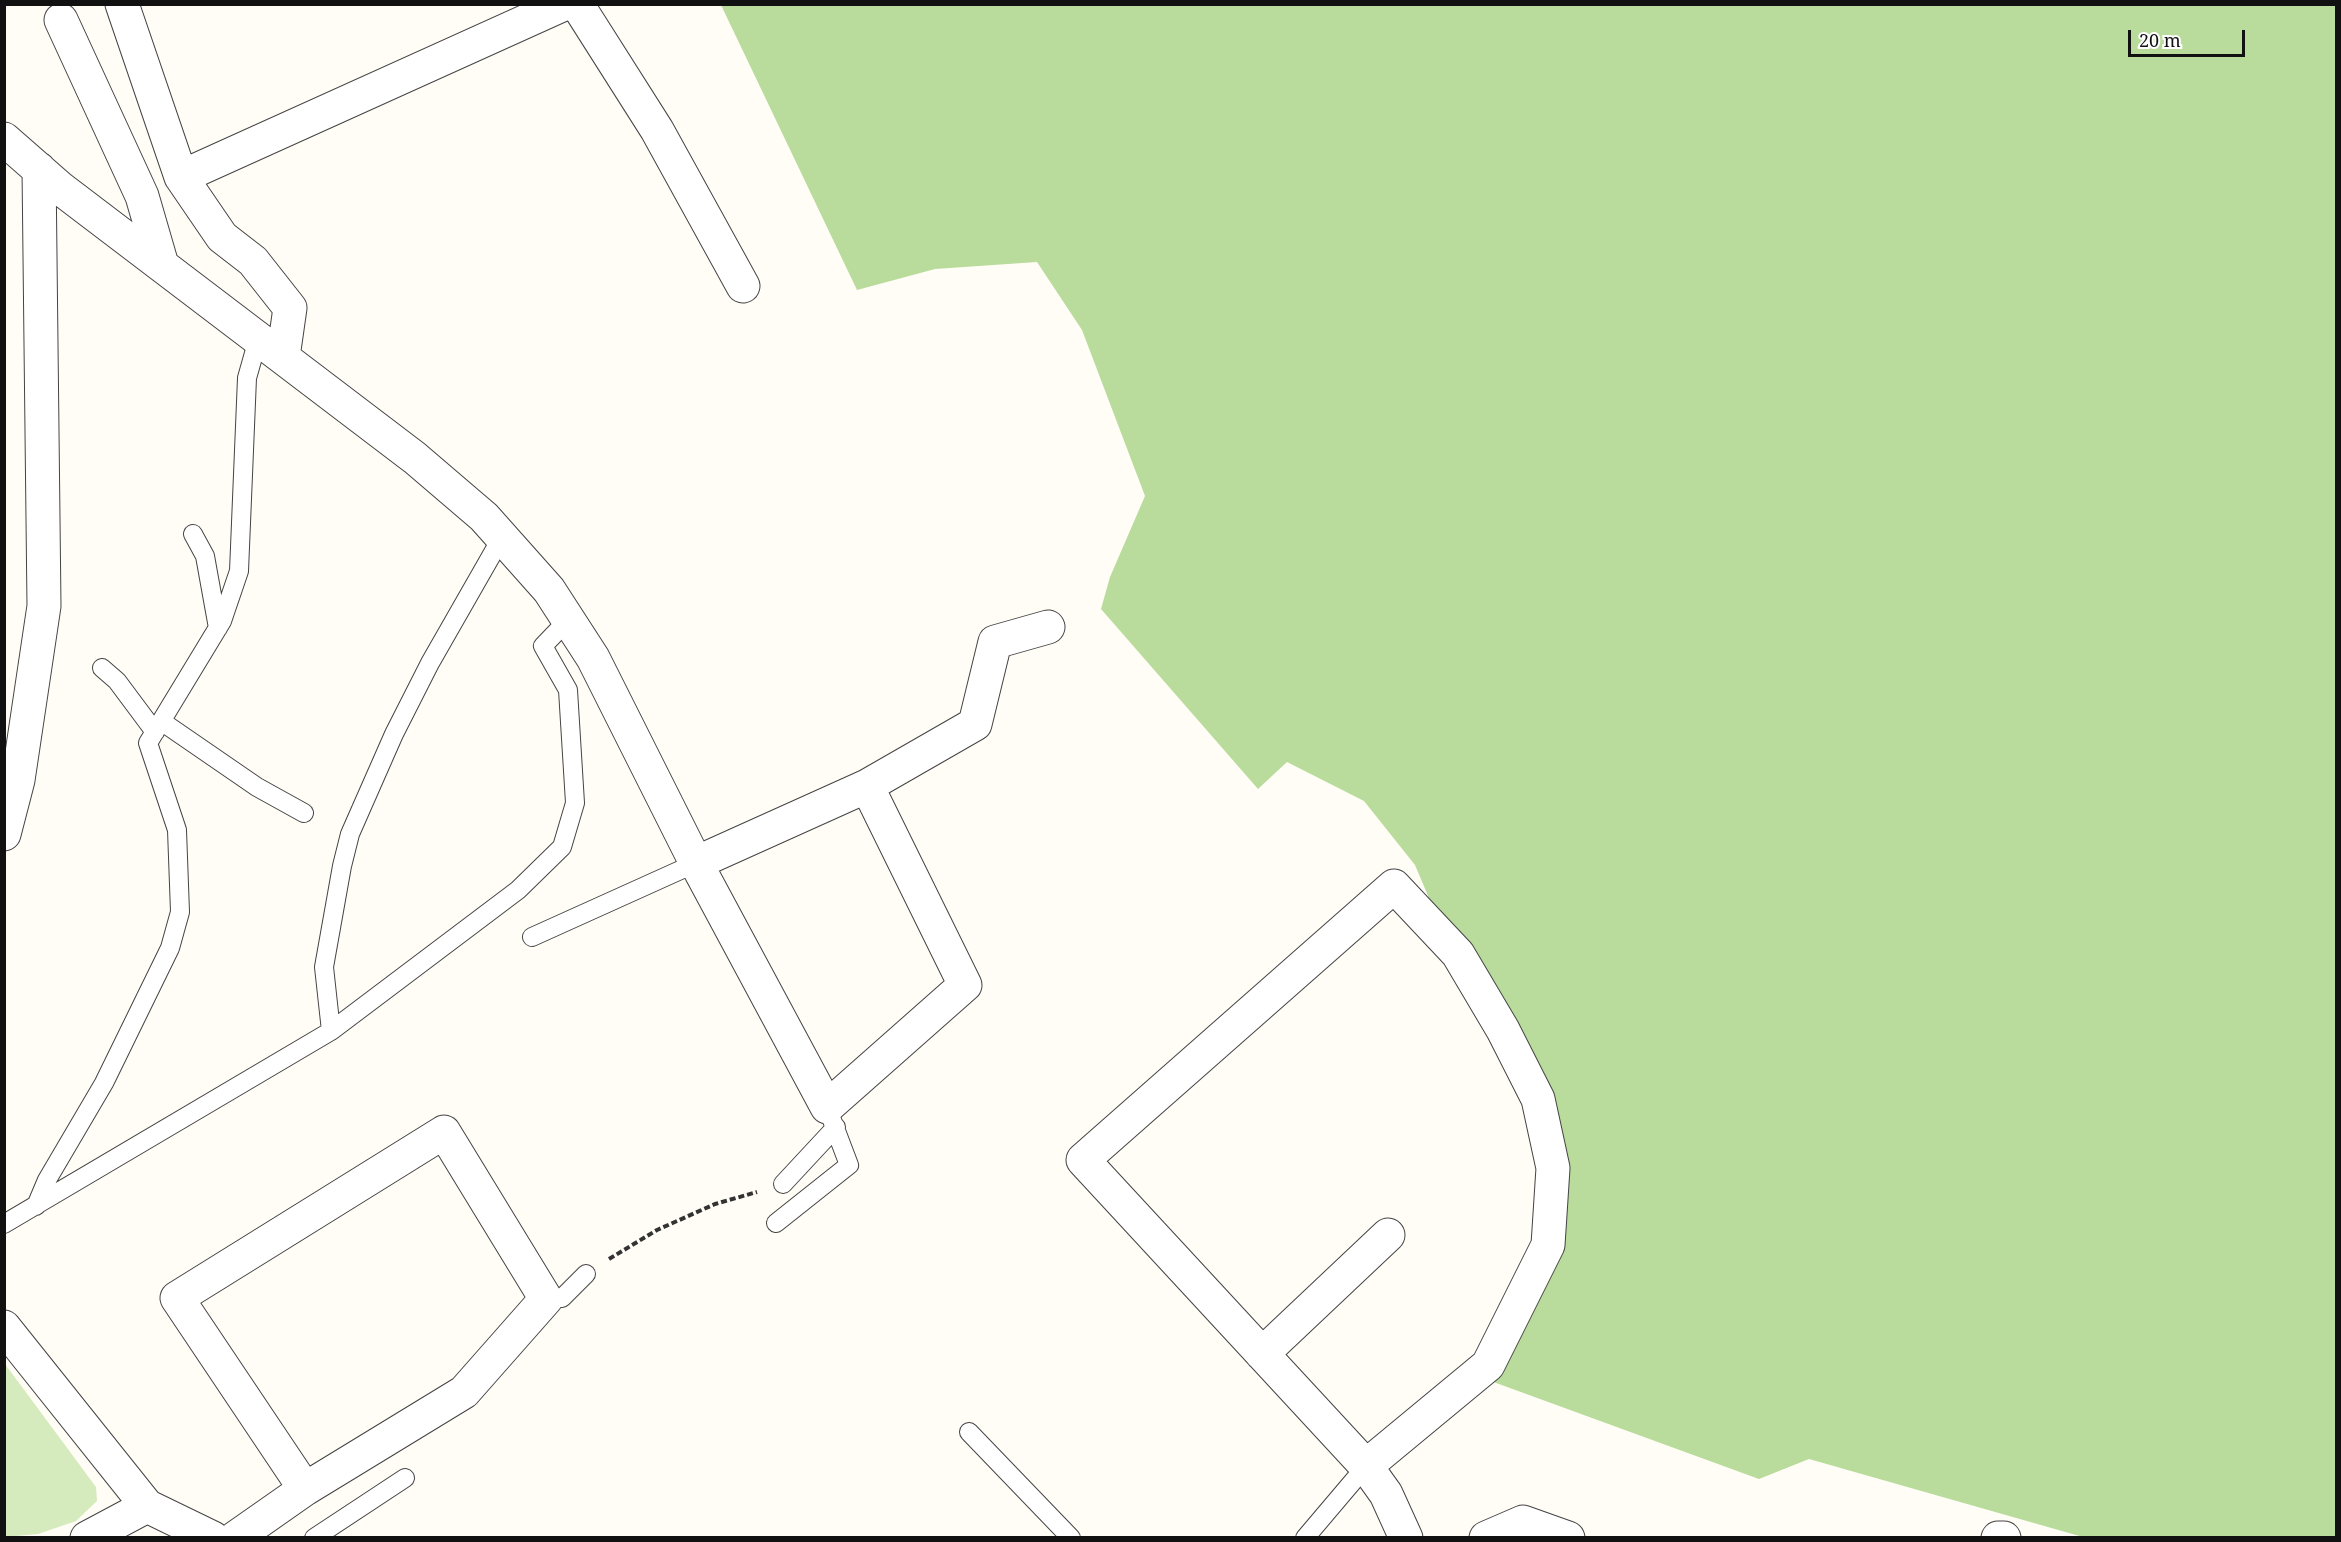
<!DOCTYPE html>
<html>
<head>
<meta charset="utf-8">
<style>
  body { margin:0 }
  #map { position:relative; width:2341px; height:1542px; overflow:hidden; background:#fffdf5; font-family:"Noto Serif",serif }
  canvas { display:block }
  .frame { position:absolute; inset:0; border:6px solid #111; pointer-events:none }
  .scale { position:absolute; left:2128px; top:30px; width:117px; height:27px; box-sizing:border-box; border:3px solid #111; border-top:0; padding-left:8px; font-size:18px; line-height:21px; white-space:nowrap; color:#111; -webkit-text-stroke:4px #fff; paint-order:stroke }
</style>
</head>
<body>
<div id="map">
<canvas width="2341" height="1542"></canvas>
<div class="frame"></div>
<div class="scale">20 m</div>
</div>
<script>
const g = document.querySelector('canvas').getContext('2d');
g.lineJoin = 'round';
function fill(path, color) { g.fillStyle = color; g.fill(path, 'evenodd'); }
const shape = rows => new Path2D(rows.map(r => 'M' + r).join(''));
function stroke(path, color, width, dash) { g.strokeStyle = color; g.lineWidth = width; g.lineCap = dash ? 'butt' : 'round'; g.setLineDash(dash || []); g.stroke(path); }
const green = shape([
  [5,1364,96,1487,97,1501,76,1521,38,1534,5,1537]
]);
const forest = shape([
  [721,5,2336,5,2336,1537,2083,1537,1809,1459,1759,1479,1488,1380,1559,1164,1434,910,1415,865,1364,801,1287,762,1258,789,1101,609,1110,577,1145,496,1082,330,1037,262,935,269,857,290]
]);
const path = shape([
  [609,1259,657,1230,715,1204,757,1192]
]);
const service = shape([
  [193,534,205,556,218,628],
  [102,668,117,681,155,732],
  [161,721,257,787,304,813],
  [532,937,696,863],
  [331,1031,324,967,342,866,350,834,394,734,430,663,502,537],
  [783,1184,836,1127],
  [36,1206,47,1180,104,1083,170,948,180,912,177,830,148,743,222,621,239,571,247,378,258,339],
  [776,1223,849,1165,827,1107],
  [4,1224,331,1031,518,890,562,847,575,803,568,690,543,646,568,620],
  [546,1299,562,1298,586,1274],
  [969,1432,1071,1538],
  [314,1538,405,1478],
  [1305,1538,1366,1466]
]);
const minor = shape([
  [122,4,181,177,222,237,253,261,290,308,283,357],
  [577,4,657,130,743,286],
  [61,20,142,196,162,265],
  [4,139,60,188,415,458,484,517,549,590,593,658,696,863,827,1107,965,985,867,786],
  [181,177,564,4],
  [4,834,18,780,44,606,39,169],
  [696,863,867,786,975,724,995,642,1048,627],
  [4,1327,147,1506,213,1538],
  [1262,1354,1388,1235],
  [1366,1466,1488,1365,1548,1245,1553,1168,1538,1099,1503,1030,1458,954,1394,886,1083,1160,1366,1466,1386,1494,1406,1538],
  [87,1538,147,1506],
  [235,1538,305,1489,464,1392,546,1299,444,1132,177,1298,305,1489],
  [1486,1538,1523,1522,1568,1538],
  [1998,1538,2004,1538]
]);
fill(green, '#d5ebbd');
fill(forest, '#b9dc9c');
stroke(service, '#444', 20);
stroke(minor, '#444', 35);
stroke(path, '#333', 4, [6, 3]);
stroke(service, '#fff', 18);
stroke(minor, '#fff', 33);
</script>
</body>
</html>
